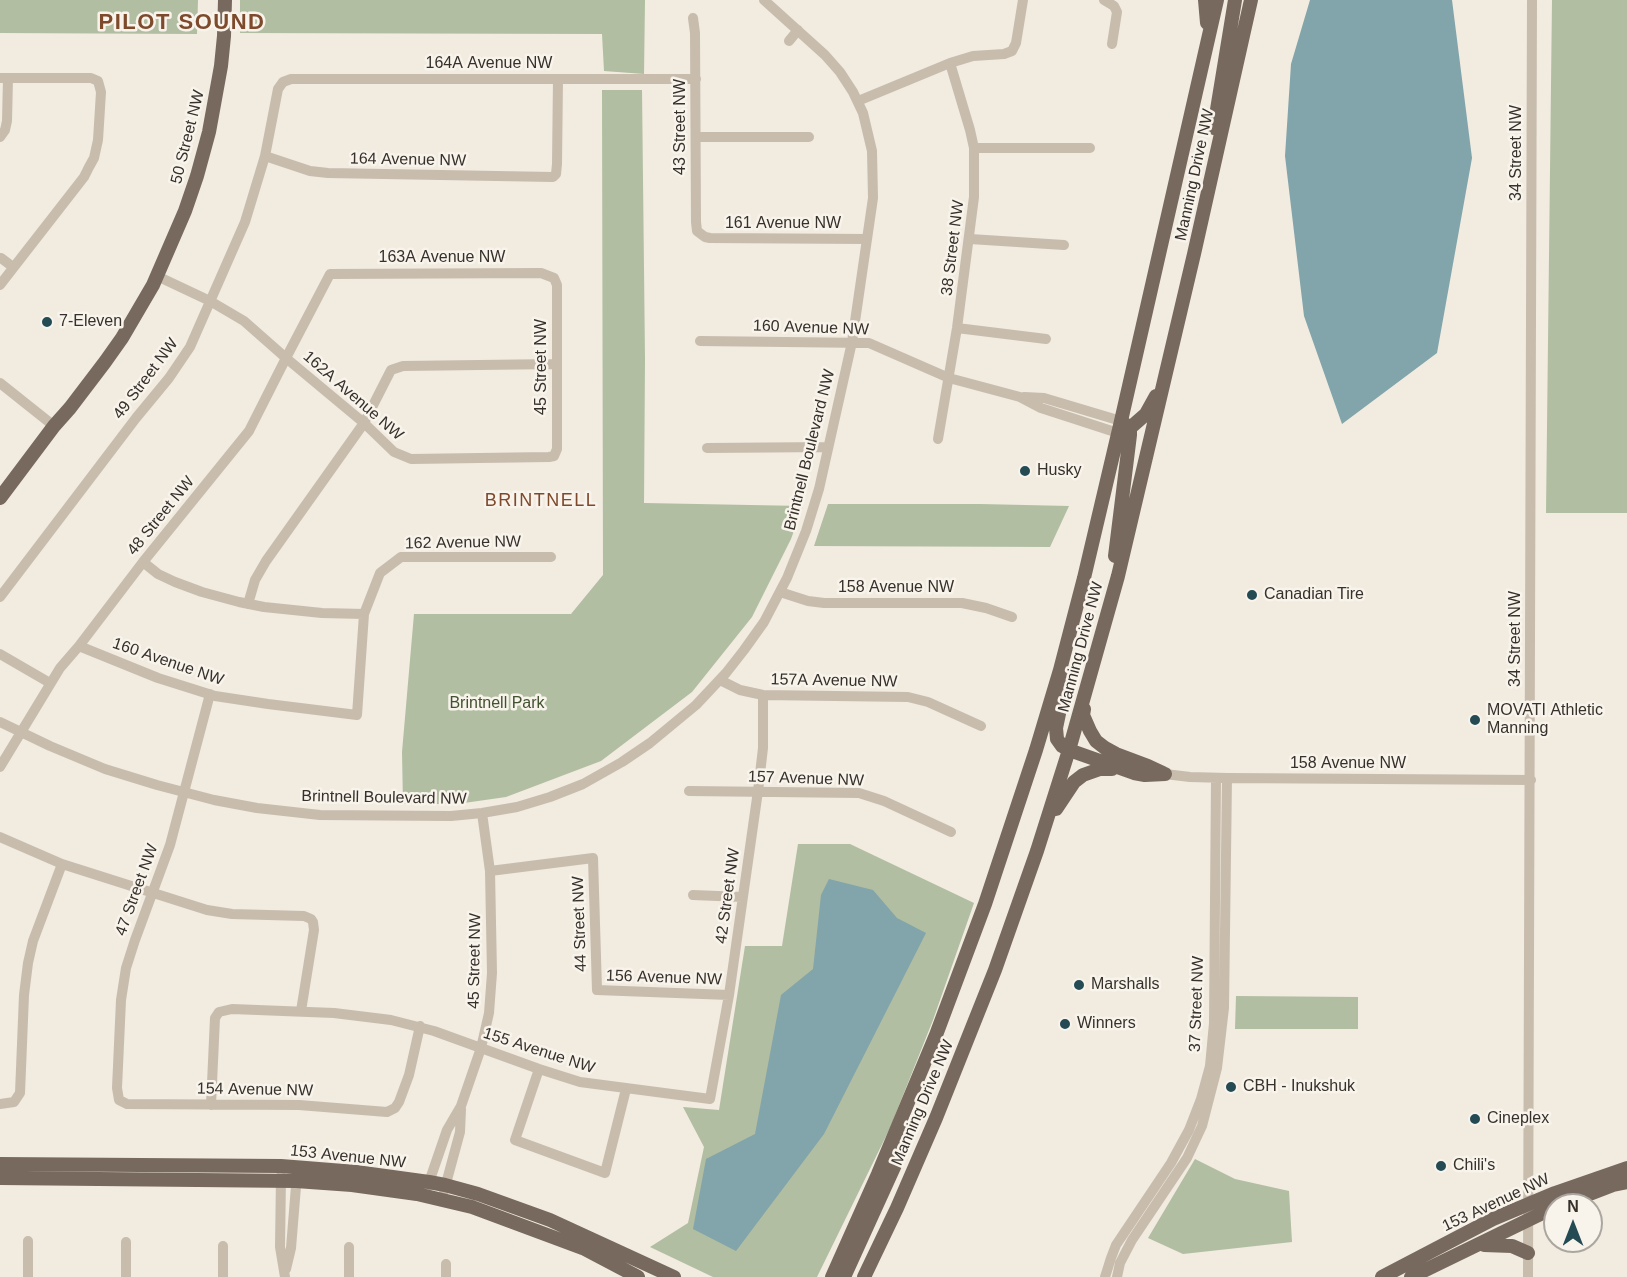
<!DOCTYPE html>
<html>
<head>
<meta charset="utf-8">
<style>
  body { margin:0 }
  #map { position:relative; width:1627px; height:1277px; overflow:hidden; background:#f1ebe0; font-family:Helvetica,sans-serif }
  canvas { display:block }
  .north { position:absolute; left:1543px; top:1193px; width:60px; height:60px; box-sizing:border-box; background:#f8f4ec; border:2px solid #aba69f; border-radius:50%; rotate:0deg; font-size:16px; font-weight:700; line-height:24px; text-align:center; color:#37302b }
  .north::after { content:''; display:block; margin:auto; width:21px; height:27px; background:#244b54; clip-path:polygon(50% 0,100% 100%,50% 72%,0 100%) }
</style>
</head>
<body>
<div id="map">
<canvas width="1627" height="1277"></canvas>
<div class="north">N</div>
</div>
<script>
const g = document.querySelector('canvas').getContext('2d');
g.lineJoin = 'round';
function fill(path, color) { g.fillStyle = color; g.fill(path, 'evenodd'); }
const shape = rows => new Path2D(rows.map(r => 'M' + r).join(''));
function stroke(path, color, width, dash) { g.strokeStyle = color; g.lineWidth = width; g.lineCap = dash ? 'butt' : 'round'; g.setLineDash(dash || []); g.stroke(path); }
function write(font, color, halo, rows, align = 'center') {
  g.font = font + ' Helvetica,sans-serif'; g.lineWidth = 5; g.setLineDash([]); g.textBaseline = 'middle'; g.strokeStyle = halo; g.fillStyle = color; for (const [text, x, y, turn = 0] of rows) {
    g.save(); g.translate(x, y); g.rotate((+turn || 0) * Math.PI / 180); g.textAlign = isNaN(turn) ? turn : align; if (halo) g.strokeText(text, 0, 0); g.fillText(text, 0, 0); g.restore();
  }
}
const green = shape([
  [0,0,198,0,197,34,0,33],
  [240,0,645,0,644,74,604,71,602,34,240,33],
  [1552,0,1627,0,1627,513,1546,513],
  [602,90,642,90,645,359,644,503,803,506,791,539,752,617,692,692,601,761,506,797,457,804,403,804,402,752,414,614,571,614,603,575],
  [828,504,980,504,1069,506,1050,547,814,546],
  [798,844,850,844,974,903,933,1020,890,1128,817,1277,713,1277,650,1247,688,1223,704,1147,683,1107,719,1110,745,946,782,946],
  [1236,996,1358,997,1358,1029,1235,1029],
  [1195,1159,1235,1179,1289,1191,1292,1242,1183,1254,1148,1238]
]);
const water = shape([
  [1310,0,1452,0,1472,158,1437,353,1342,424,1304,316,1285,156,1291,64],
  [829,879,873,890,897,918,926,933,824,1134,736,1251,693,1229,706,1159,755,1134,781,995,813,969,821,895]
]);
const minor = shape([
  [1104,0,1114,6,1117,12,1112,44],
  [693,18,695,33,696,222,697,231,705,237,710,238,867,239],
  [789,41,798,30],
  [0,78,91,78,98,81,101,92,98,140,94,158,89,167,84,177,0,285],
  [858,101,950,63,973,56,1004,54,1012,51,1016,43,1023,0],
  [0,137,5,130,7,121,8,78],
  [696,137,809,137],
  [974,148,1090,148],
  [265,156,310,171,328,173,553,177,556,174,557,164,558,79],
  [970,239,1064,245],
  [1,258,13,267],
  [957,328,1046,339],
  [700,341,869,343,949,378,1020,397,1041,408,1118,433],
  [0,383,54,426],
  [1024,397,1044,398,1121,421],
  [938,439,957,328,974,197,974,148,970,130,950,63],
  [707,448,828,447],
  [143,562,158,574,175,582,202,592,239,602,264,607,322,613,364,614],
  [780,592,808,601,824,603,962,603,986,608,1012,617],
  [0,597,136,418,169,378,190,347,245,222,265,156,278,89,283,82,291,79,696,79],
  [248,604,255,580,266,561,364,423,391,370,403,366,556,364],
  [79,646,158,678,215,696,268,704,357,715,364,614,380,573,401,557,551,557],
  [0,654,50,683],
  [720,680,740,690,763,695,908,697,928,702,981,726],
  [210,694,170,845,135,940,126,968,121,1000,117,1088,119,1100,127,1104,299,1105,387,1112,395,1108,399,1102,409,1075,420,1026],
  [0,722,50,746,105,769,157,785,214,800,257,808,320,815,451,816,482,813,517,807,550,797,583,784,622,762,650,743,696,705,726,673,744,650,764,622,787,578,806,531,819,489,852,342,873,198,872,151,863,113,853,92,840,72,825,55,764,0],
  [0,767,60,668,79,646,143,562,249,431,286,358,330,274,541,273,554,278,557,285,557,449,554,456,549,457,411,459,394,452,364,423,286,358,244,321,210,301,157,276],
  [1165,774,1190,777,1227,778,1531,780],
  [689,791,859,793,884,801,951,832],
  [0,837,62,864,207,910,232,914,304,916,311,919,313,922,314,930,301,1011],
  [490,871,593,858,597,990,729,995],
  [693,895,742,897],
  [539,1069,515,1140,605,1173,626,1089],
  [0,1104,14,1102,20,1093,24,995,28,963,33,941,62,864],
  [211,1105,215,1018,219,1012,232,1009,334,1013,391,1020,434,1031,539,1069,580,1082,710,1099,729,995,758,791,763,748,763,695],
  [281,1176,280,1247,285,1277],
  [427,1188,447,1130,461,1106,481,1048,489,1013,492,973,490,871,482,813],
  [444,1191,460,1132,461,1109],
  [28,1241,28,1277],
  [223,1246,223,1277],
  [446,1264,446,1277],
  [286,1269,291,1248,297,1174],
  [126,1277,126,1242],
  [349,1277,349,1247],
  [1105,1277,1111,1258,1116,1245,1171,1163,1189,1130,1201,1099,1210,1066,1214,1023,1216,778],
  [1117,1277,1120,1263,1132,1240,1187,1158,1202,1126,1217,1068,1224,1008,1227,778],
  [1528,1277,1532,0]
]);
const major = shape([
  [1205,0,1207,23],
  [1214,128,1235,0],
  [1123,431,1130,428,1146,414,1156,396],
  [0,498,54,426,70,408,105,362,122,338,153,285,185,211,197,176,209,132,221,66,224,36,225,0],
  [1115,556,1130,435,1130,428,1121,421],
  [1066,680,1056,728,1057,739,1062,746,1069,750,1134,773,1145,775,1165,774],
  [1084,709,1083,715,1090,731,1096,741,1105,748,1116,754,1148,766,1163,773],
  [1056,809,1074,782,1083,775,1100,769,1112,769],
  [0,1164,281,1166,356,1172,429,1182,445,1185,478,1194,550,1220,674,1277],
  [0,1178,296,1181,352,1185,417,1194,472,1207,585,1249,638,1277],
  [1561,1205,1613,1185,1627,1182],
  [1484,1245,1512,1246,1528,1253],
  [832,1277,878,1174,936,1035,985,904,1036,750,1060,670,1084,578,1121,421,1217,0],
  [844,1277,899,1156,903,1130],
  [864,1277,897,1208,936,1118,995,970,1037,851,1069,750,1118,576,1194,254,1251,0],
  [1382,1277,1493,1219,1555,1193,1627,1168],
  [1411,1277,1555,1207]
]);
const markers = [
  [47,322,6,"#244b54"],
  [1025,471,6,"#244b54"],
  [1252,595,6,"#244b54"],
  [1475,720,6,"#244b54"],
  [1079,985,6,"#244b54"],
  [1065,1024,6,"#244b54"],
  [1231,1087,6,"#244b54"],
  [1475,1119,6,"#244b54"],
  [1441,1166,6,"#244b54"]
];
const streetNames = [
  ["164A Avenue NW",489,64],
  ["43 Street NW",681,127,-90],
  ["50 Street NW",188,137,-76],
  ["34 Street NW",1517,153,-90],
  ["164 Avenue NW",408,160,1],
  ["Manning Drive NW",1195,175,-78],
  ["161 Avenue NW",783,224],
  ["38 Street NW",953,248,-83],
  ["163A Avenue NW",442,258],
  ["160 Avenue NW",811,328,2],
  ["45 Street NW",542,367,-90],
  ["49 Street NW",146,379,-53],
  ["162A Avenue NW",353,396,41],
  ["Brintnell Boulevard NW",810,450,-76],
  ["48 Street NW",161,516,-51],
  ["162 Avenue NW",463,543,-1],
  ["158 Avenue NW",896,588],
  ["34 Street NW",1516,639,-90],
  ["Manning Drive NW",1081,647,-75],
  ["160 Avenue NW",168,662,19],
  ["157A Avenue NW",834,681,1],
  ["158 Avenue NW",1348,764],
  ["157 Avenue NW",806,779,2],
  ["Brintnell Boulevard NW",384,798,1],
  ["47 Street NW",137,890,-70],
  ["42 Street NW",728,896,-82],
  ["44 Street NW",580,924,-92],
  ["45 Street NW",475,961,-89],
  ["156 Avenue NW",664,978,2],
  ["37 Street NW",1197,1004,-88],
  ["155 Avenue NW",539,1051,18],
  ["154 Avenue NW",255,1090,1],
  ["Manning Drive NW",923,1103,-67],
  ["153 Avenue NW",348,1157,6],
  ["153 Avenue NW",1496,1203,-25]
];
const poiNames = [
  ["7-Eleven",59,322],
  ["Husky",1037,471],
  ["Canadian Tire",1264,595],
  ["MOVATI Athletic",1487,711],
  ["Manning",1487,729],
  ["Marshalls",1091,985],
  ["Winners",1077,1024],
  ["CBH - Inukshuk",1243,1087],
  ["Cineplex",1487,1119],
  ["Chili's",1453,1166]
];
const parkNames = [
  ["Brintnell Park",497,704]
];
const neighbourhoodNames = [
  ["BRINTNELL",541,501]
];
const districtNames = [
  ["PILOT SOUND",182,23]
];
fill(green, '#b1bea1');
fill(water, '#82a4ab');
stroke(minor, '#c8bcad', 10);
stroke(major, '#77695d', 14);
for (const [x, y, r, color] of markers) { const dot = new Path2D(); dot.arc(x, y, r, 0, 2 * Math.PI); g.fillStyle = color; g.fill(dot); stroke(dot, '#f8f4ec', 2); }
write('16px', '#37302b', '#f8f4ec', streetNames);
write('16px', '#37302b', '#f8f4ec', poiNames, 'left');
write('16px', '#425231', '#f8f4ec', parkNames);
g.letterSpacing = '1.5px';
write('18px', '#7d4a2c', '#f8f4ec', neighbourhoodNames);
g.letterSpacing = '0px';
g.letterSpacing = '1.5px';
write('bold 22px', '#7d4a2c', '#f8f4ec', districtNames);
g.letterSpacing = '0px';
</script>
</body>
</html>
